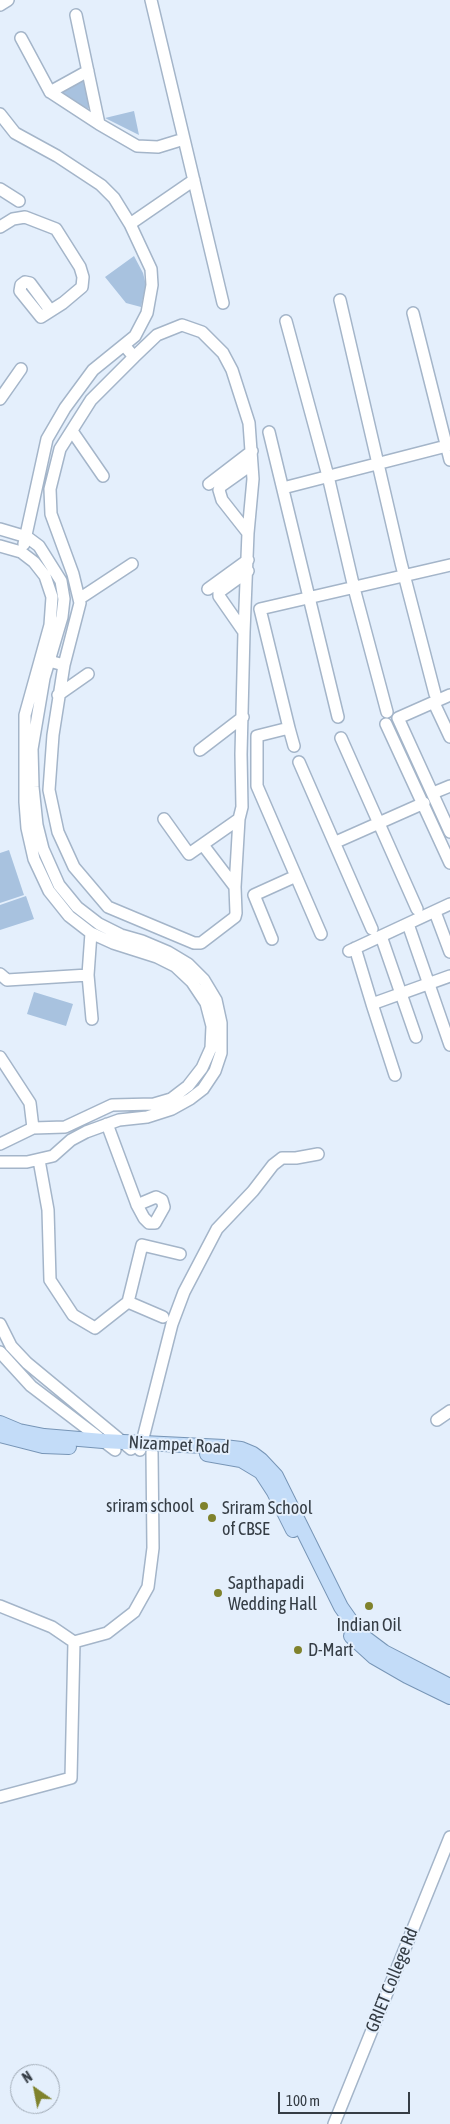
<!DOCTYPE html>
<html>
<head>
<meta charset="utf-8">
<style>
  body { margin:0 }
  #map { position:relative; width:450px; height:2124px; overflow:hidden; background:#e4effc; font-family:"Asap Condensed",sans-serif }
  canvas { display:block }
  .north { position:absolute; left:10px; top:2064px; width:50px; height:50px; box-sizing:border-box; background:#e4effc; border:1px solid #9ea8b3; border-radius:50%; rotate:327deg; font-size:14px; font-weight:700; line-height:20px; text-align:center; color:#353d45 }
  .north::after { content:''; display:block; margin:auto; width:18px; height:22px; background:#7f822c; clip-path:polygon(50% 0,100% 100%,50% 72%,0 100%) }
  .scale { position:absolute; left:278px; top:2092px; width:132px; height:22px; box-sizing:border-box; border:2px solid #353d45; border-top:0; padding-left:6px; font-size:15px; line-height:18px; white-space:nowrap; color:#353d45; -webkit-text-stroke:4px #e4effc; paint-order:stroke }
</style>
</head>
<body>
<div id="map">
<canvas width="450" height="2124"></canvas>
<div class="north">N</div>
<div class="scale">100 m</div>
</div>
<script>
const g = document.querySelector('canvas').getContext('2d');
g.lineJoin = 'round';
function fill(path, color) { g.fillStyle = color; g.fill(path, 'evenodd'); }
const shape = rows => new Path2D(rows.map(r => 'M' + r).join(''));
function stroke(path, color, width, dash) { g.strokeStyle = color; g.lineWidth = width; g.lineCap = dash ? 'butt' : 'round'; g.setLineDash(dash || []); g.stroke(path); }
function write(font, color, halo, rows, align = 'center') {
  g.font = font + ' "Asap Condensed",sans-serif'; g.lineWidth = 4; g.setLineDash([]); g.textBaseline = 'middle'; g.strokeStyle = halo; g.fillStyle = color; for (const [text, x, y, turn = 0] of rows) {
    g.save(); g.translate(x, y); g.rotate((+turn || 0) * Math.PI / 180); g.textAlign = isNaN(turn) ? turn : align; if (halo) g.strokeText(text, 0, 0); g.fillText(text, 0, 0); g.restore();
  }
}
const green = shape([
  [85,79,90,105,88,109,60,93,58,90],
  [134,111,139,135,105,118],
  [134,256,143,273,146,285,141,307,126,303,105,277],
  [9,850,24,895,0,903,0,853],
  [26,896,34,919,0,930,0,905],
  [34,992,73,1004,66,1026,27,1014]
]);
const minor = shape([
  [151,0,223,303],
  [0,5,8,0],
  [76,15,99,124],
  [21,38,50,92,99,124,137,146,158,147,184,139],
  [50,92,88,71],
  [0,114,15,133,57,156,101,185,114,198,130,224,151,269,152,285,147,313,135,336,93,370,65,408,47,439,24,544],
  [0,189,19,201],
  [130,224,194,180],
  [0,227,13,219,25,217,56,229,80,267,83,277,82,287,63,303,41,317,20,291,21,285,25,282,30,283,50,310],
  [340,300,401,563,435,694],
  [413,313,450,460],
  [286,321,328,476,354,588,387,712],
  [0,399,21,369],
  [72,431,103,476],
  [269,432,338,717],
  [209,484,252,451],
  [283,488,450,445],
  [0,529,27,537,39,546,61,581,64,599,62,617,44,678,32,749,33,787,37,825,43,849,59,885,77,907,99,924,121,935,142,941,168,952,188,964,204,980,216,1000,221,1023,221,1053,215,1071,203,1089,190,1099,172,1109,147,1117,119,1120,86,1132,71,1140,53,1156,27,1162,0,1162],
  [248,533,222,500,219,490,221,486,252,464],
  [0,546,21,552,34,562,45,576,52,597,50,625,25,715,25,802,27,828,34,859,49,891,69,916,91,933,113,943,157,957,175,966,192,982,206,1003,212,1026,211,1048,202,1068,188,1086,171,1099,154,1104,112,1105,65,1127,33,1128,0,1144],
  [208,589,248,560],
  [79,599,132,564],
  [244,632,219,596,219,592,248,571],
  [49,661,64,665,53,735,49,790,58,832,74,867,108,907,194,943,201,943,235,917,236,913,235,887,239,819,242,807,241,754,244,632,248,533,253,479,249,423,232,370,223,353,202,332,182,325,157,335,134,357,124,345],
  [64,665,80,603,73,574,51,514,50,489,60,449,91,400,134,357],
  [58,695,88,674],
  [450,695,398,718,450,832],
  [434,703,450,737],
  [386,724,450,863],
  [289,728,260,609,450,565],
  [341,738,417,909],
  [294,746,289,728,257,736,257,786,321,934],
  [200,750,243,717],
  [299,762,372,929],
  [433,793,450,786],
  [164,819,189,854,239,819],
  [336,842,424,803],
  [203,845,235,887],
  [435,912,450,952],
  [408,924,450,1045],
  [91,933,88,975,92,1019],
  [381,936,416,1037],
  [272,939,254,895,296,876],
  [355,948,372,1004],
  [349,951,450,904],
  [0,974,7,980,88,975],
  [0,1057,30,1103,33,1128],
  [395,1075,372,1004,450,976],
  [107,1124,136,1202,137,1205,144,1218,149,1223,155,1223,164,1207,162,1200,156,1197,137,1205],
  [39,1160,48,1210,50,1280,73,1315,95,1328,128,1302,142,1245,180,1254],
  [128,1302,163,1317],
  [0,1324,11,1346,27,1363,131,1449],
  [0,1352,31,1386,115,1450],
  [437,1420,450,1411],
  [140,1450,172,1324,184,1292,217,1229,253,1191,273,1165,282,1158,296,1158,318,1154],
  [0,1606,52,1627,74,1642],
  [0,1797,71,1778,74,1642,107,1633,134,1612,148,1587,153,1548,152,1452],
  [334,2124,450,1837]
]);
const major = shape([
  [0,1423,19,1431,44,1436,103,1441,224,1447,241,1449,253,1454,261,1460,276,1476,341,1607,360,1634,384,1652,450,1686],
  [0,1435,43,1446,69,1447],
  [207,1454,241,1460,261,1472,274,1492,293,1530],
  [351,1636,374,1657,407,1676,450,1697]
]);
const markers = [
  [204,1506,5,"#7f822c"],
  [212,1518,5,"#7f822c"],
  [218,1593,5,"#7f822c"],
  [369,1606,5,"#7f822c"],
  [298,1650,5,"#7f822c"]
];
const streetNames = [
  ["Nizampet Road",179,1445,3],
  ["GRIET College Rd",392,1980,-68]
];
const poiNames = [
  ["sriram school",194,1506,"right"],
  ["Sriram School",222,1508],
  ["of CBSE",222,1529],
  ["Sapthapadi",228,1583],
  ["Wedding Hall",228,1604],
  ["Indian Oil",369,1625,"center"],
  ["D-Mart",308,1650]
];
fill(green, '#a8c2df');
stroke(minor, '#a4b5c9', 14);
stroke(major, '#7795b6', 16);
stroke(minor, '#fff', 11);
stroke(major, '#c3dcf8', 14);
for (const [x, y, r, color] of markers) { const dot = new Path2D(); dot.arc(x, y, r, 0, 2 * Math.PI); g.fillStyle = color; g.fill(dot); stroke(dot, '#e4effc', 2); }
write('18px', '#353d45', '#e4effc', streetNames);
write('18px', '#353d45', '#e4effc', poiNames, 'left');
</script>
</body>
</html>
